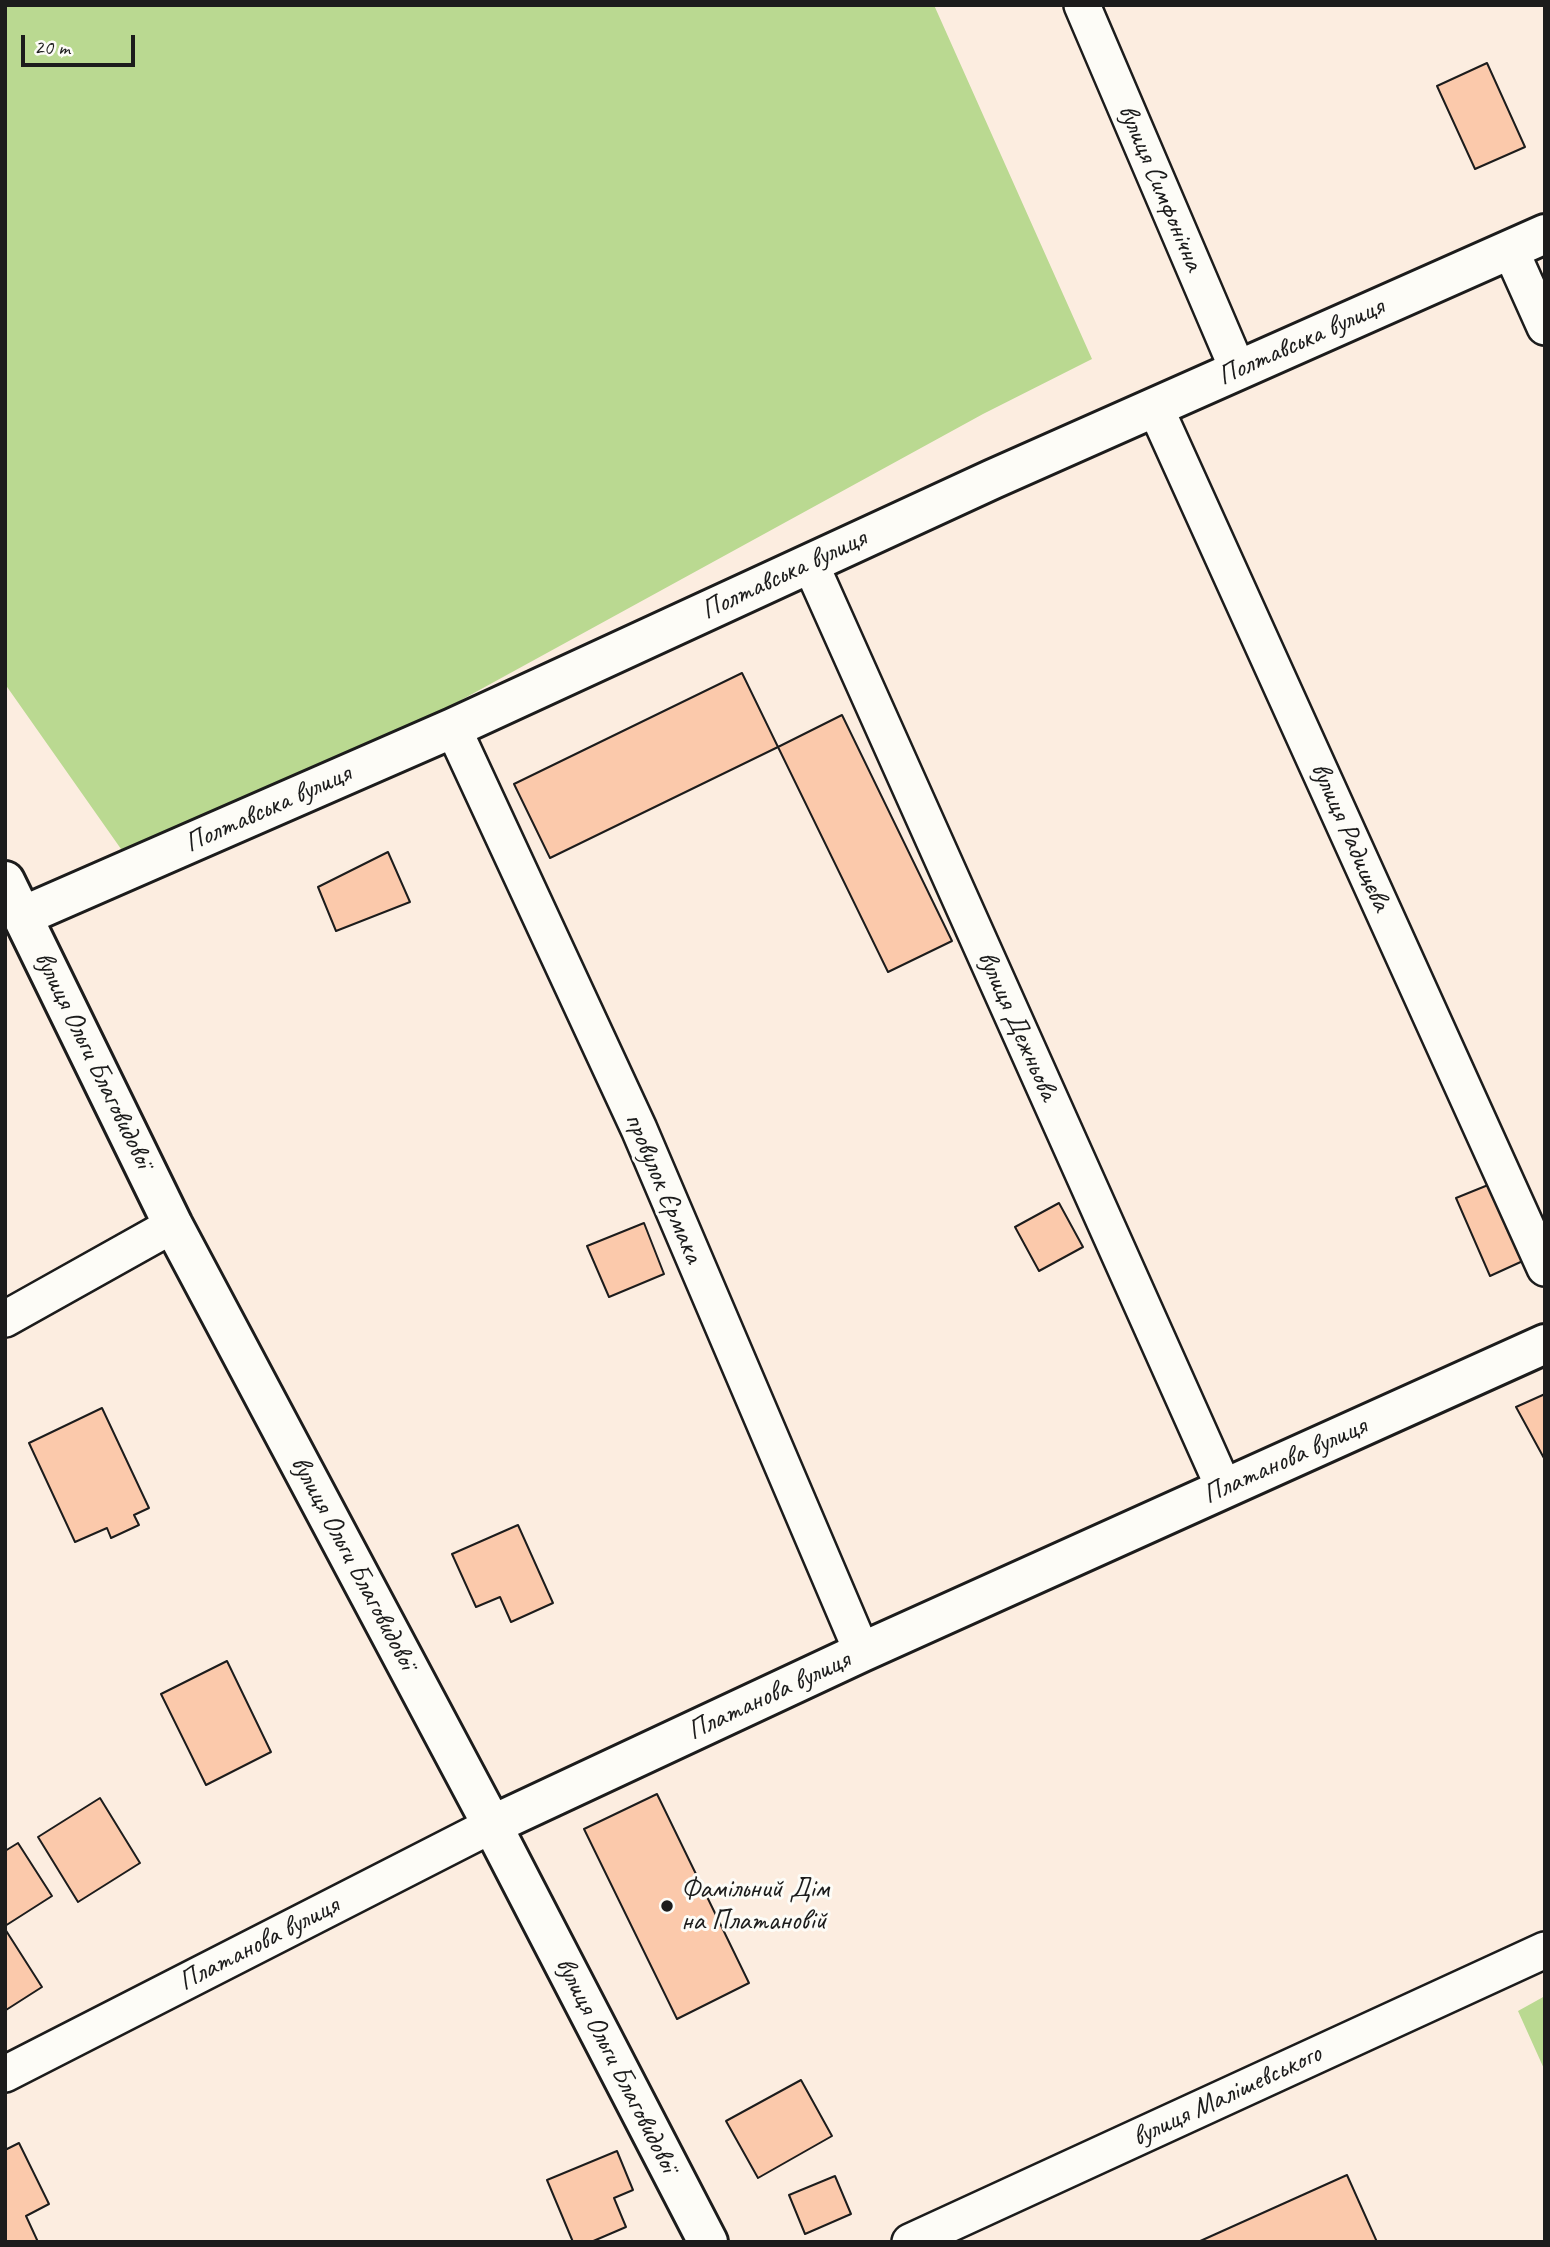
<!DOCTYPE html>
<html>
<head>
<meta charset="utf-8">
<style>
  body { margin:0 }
  #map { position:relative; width:1550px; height:2247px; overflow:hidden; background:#fcede0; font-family:Caveat,sans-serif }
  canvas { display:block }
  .frame { position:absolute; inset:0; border:7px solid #1c1c1c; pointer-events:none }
  .scale { position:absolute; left:21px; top:35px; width:114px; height:32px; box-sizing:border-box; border:4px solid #1c1c1c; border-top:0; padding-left:9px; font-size:21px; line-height:24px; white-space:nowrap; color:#1c1c1c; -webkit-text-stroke:5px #fdfcf7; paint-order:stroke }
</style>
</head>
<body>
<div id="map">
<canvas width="1550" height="2247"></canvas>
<div class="frame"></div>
<div class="scale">20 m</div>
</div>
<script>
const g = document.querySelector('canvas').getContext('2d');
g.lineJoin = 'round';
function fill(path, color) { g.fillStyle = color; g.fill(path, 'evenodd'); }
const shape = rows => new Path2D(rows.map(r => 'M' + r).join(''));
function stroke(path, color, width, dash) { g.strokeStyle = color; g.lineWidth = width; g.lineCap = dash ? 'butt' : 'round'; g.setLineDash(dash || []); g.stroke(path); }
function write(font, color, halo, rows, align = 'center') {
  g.font = font + ' Caveat,sans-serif'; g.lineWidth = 6; g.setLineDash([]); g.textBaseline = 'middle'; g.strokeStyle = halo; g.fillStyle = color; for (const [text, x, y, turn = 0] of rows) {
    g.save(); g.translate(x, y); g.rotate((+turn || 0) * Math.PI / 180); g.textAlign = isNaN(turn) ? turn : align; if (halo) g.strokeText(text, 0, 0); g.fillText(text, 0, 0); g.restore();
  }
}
const green = shape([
  [5,5,934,5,1092,359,983,414,140,876,5,684],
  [1545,1996,1545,2071,1518,2011]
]);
const building = shape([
  [1487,63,1525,147,1475,169,1437,86,1487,63],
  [742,673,778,747,550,858,514,784,742,673],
  [842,715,952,941,888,972,778,747,842,715],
  [388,852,410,902,336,931,318,887,388,852],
  [1493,1183,1525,1260,1490,1276,1456,1198,1493,1183],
  [1059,1203,1083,1247,1039,1271,1015,1227,1059,1203],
  [644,1223,664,1274,609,1297,587,1246,644,1223],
  [1545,1394,1545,1460,1516,1407,1545,1394],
  [102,1408,149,1508,134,1515,139,1525,111,1538,107,1528,75,1542,29,1443,102,1408],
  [518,1525,553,1603,511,1622,500,1597,476,1607,452,1554,518,1525],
  [227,1661,271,1752,206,1785,161,1694,227,1661],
  [657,1794,749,1983,677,2019,584,1829,657,1794],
  [100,1798,140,1863,78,1902,38,1837,100,1798],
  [18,1843,52,1896,5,1926,5,1851,18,1843],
  [5,1929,42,1987,6,2010,5,2009,5,1929],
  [801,2080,832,2136,758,2178,726,2121,801,2080],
  [19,2143,49,2204,26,2216,38,2242,5,2242,5,2150,19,2143],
  [617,2151,633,2190,614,2198,626,2227,591,2242,573,2242,547,2180,617,2151],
  [1347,2175,1377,2242,1198,2242,1347,2175],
  [835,2176,851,2214,805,2234,789,2195,835,2176]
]);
const minor = shape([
  [1082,5,1238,370],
  [1510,249,1545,327],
  [1155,407,1545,1268],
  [810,563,1224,1488],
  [453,728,639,1129,862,1652],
  [5,1319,173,1225],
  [5,2074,492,1825],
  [910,2242,1545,1950]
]);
const tertiary = shape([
  [5,881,173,1225,492,1825,708,2242],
  [23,916,453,728,993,479,1545,234],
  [492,1825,862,1652,1545,1344]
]);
const markers = [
  [667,1906,7,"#1c1c1c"]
];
const streetNames = [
  ["вулиця Симфонічна",1160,188,67],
  ["Полтавська вулиця",1301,342,-24],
  ["Полтавська вулиця",784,575,-25],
  ["Полтавська вулиця",268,809,-24],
  ["вулиця Радищєва",1350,837,66],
  ["вулиця Дежньова",1017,1026,66],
  ["вулиця Ольги Благовидової",93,1060,64],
  ["провулок Єрмака",663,1188,67],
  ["Платанова вулиця",1285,1461,-24],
  ["вулиця Ольги Благовидової",353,1563,62],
  ["Платанова вулиця",769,1696,-25],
  ["Платанова вулиця",259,1944,-27],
  ["вулиця Ольги Благовидової",616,2065,63],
  ["вулиця Малішевського",1227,2096,-25]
];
const poiNames = [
  ["Фамільний Дім",681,1890],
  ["на Платановій",681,1922]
];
fill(green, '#bad991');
fill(building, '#fbc9ab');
stroke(building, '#1c1c1c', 2);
stroke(minor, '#1c1c1c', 40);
stroke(tertiary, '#1c1c1c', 44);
stroke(minor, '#fdfcf7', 35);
stroke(tertiary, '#fdfcf7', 38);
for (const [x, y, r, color] of markers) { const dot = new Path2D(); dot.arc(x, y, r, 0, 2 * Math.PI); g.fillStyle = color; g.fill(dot); stroke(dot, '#fdfcf7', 2.5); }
write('28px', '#1c1c1c', '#fdfcf7', streetNames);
write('28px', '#1c1c1c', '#fdfcf7', poiNames, 'left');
</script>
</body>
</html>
